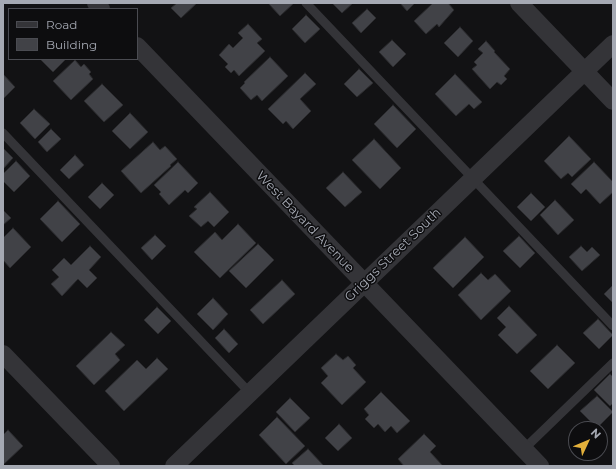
<!DOCTYPE html>
<html>
<head>
<meta charset="utf-8">
<style>
  body { margin:0 }
  #map { position:relative; width:616px; height:469px; overflow:hidden; background:#121214; font-family:Montserrat,sans-serif }
  canvas { display:block }
  .frame { position:absolute; inset:0; border:4px solid #a5a9b3; pointer-events:none }
  .legend { position:absolute; left:8px; top:8px; width:130px; height:52px; box-sizing:border-box; background:#0d0d0f; border:1px solid #4a4b51; margin:0; padding:5px 7px; list-style:none; font-size:12px; color:#a5a9b3 }
  .legend li { display:flex; align-items:center; gap:8px; height:20px }
  .legend b { width:20px; border:1px solid #4a4b51 }
  .north { position:absolute; left:568px; top:421px; width:40px; height:40px; box-sizing:border-box; background:#0d0d0f; border:1px solid #4a4b51; border-radius:50%; rotate:46deg; font-size:11px; font-weight:700; line-height:16px; text-align:center; color:#a5a9b3 }
  .north::after { content:''; display:block; margin:auto; width:14px; height:18px; background:#e3b03b; clip-path:polygon(50% 0,100% 100%,50% 72%,0 100%) }
</style>
</head>
<body>
<div id="map">
<canvas width="616" height="469"></canvas>
<div class="frame"></div>
<ul class="legend">
<li><b style="height:5px;background:#343438"></b>Road</li>
<li><b style="height:11px;background:#414247"></b>Building</li>
</ul>
<div class="north">N</div>
</div>
<script>
const g = document.querySelector('canvas').getContext('2d');
g.lineJoin = 'round';
function fill(path, color) { g.fillStyle = color; g.fill(path, 'evenodd'); }
const shape = rows => new Path2D(rows.map(r => 'M' + r).join(''));
function stroke(path, color, width, dash) { g.strokeStyle = color; g.lineWidth = width; g.lineCap = dash ? 'butt' : 'round'; g.setLineDash(dash || []); g.stroke(path); }
function write(font, color, halo, rows, align = 'center') {
  g.font = font + ' Montserrat,sans-serif'; g.lineWidth = 3; g.setLineDash([]); g.textBaseline = 'middle'; g.strokeStyle = halo; g.fillStyle = color; for (const [text, x, y, turn = 0] of rows) {
    g.save(); g.translate(x, y); g.rotate((+turn || 0) * Math.PI / 180); g.textAlign = isNaN(turn) ? turn : align; if (halo) g.strokeText(text, 0, 0); g.fillText(text, 0, 0); g.restore();
  }
}
const building = shape([
  [177,3,197,3,181,18,171,8,177,3],
  [268,3,294,3,280,16,268,3],
  [332,3,353,3,342,13,332,3],
  [400,3,415,3,407,11,400,3],
  [433,3,448,3,454,10,439,27,437,24,426,34,414,21,433,3],
  [367,9,376,18,361,33,352,23,367,9],
  [306,15,320,29,305,43,292,29,306,15],
  [248,24,262,39,257,43,265,51,239,76,234,70,231,73,225,67,228,64,219,55,229,44,233,48,243,38,238,33,248,24],
  [460,27,473,41,458,57,444,43,460,27],
  [392,40,406,54,393,67,379,52,392,40],
  [486,41,495,51,494,52,510,69,504,76,507,79,501,85,497,82,490,89,472,69,477,65,474,62,483,53,478,49,486,41],
  [270,57,288,76,262,101,257,95,251,100,240,88,245,83,244,82,270,57],
  [40,59,66,59,53,72,40,59],
  [75,60,81,67,84,64,91,72,89,74,93,79,71,100,53,81,75,60],
  [359,69,373,83,357,97,344,84,359,69],
  [305,73,316,84,300,99,311,111,293,129,286,121,283,124,268,109,305,73],
  [3,74,15,87,3,99,3,74],
  [455,74,482,102,474,109,469,104,456,116,435,94,455,74],
  [102,84,123,105,104,122,84,101,102,84],
  [393,105,416,129,397,148,374,124,393,105],
  [34,109,50,124,35,139,20,123,34,109],
  [130,113,148,132,130,149,112,131,130,113],
  [51,129,61,139,47,152,38,142,51,129],
  [569,136,591,159,572,177,568,173,561,179,544,161,569,136],
  [374,139,401,168,380,189,352,160,374,139],
  [153,142,160,150,165,146,177,159,170,165,171,166,141,193,121,171,153,142],
  [3,148,13,158,3,169,3,148],
  [75,155,84,165,69,179,60,170,75,155],
  [16,161,30,176,14,192,3,181,3,174,16,161],
  [178,162,198,183,188,193,185,190,169,205,159,194,161,192,154,185,178,162],
  [594,162,613,182,613,192,600,204,586,189,581,194,571,184,594,162],
  [343,172,362,192,345,207,326,188,343,172],
  [102,183,114,195,100,209,88,197,102,183],
  [210,192,229,212,214,227,208,221,201,227,189,216,197,209,194,207,210,192],
  [531,193,545,207,531,221,517,207,531,193],
  [555,200,574,220,558,235,540,215,555,200],
  [58,201,80,224,62,242,40,219,58,201],
  [3,210,11,218,3,225,3,210],
  [238,224,256,243,220,278,194,252,215,232,222,240,238,224],
  [13,228,31,247,10,268,3,260,3,238,13,228],
  [155,235,166,246,152,260,141,248,155,235],
  [519,236,535,253,520,268,503,251,519,236],
  [465,237,484,257,453,288,433,268,465,237],
  [258,244,274,260,246,288,229,271,258,244],
  [90,246,101,257,89,270,97,278,87,288,78,279,62,296,51,284,59,277,52,270,64,258,71,265,90,246],
  [581,246,587,252,592,247,600,255,582,271,569,257,581,246],
  [481,273,488,280,495,274,511,291,481,320,458,295,481,273],
  [282,280,295,294,263,324,250,310,282,280],
  [613,285,613,303,604,294,613,285],
  [213,298,228,314,213,330,197,314,213,298],
  [509,306,537,335,517,354,498,335,506,327,497,318,509,306],
  [157,307,171,321,158,334,144,320,157,307],
  [598,319,613,335,599,349,583,333,598,319],
  [224,329,238,344,229,353,215,338,224,329],
  [111,332,125,345,115,354,120,360,94,385,76,366,111,332],
  [557,345,575,363,548,389,530,371,557,345],
  [336,354,343,360,348,356,356,365,353,368,366,382,342,405,321,383,328,376,321,368,336,354],
  [157,358,168,369,124,411,105,391,137,360,146,369,157,358],
  [610,374,613,377,613,403,610,406,594,390,610,374],
  [381,392,410,421,397,433,391,426,385,432,378,424,374,428,365,419,369,415,364,409,381,392],
  [597,396,613,412,597,428,580,411,597,396],
  [290,398,310,418,295,432,276,412,290,398],
  [277,417,305,446,286,464,259,435,277,417],
  [339,424,352,438,338,451,325,438,339,424],
  [8,430,23,446,3,465,3,435,8,430],
  [424,434,436,446,430,452,443,466,404,466,398,459,424,434],
  [308,449,324,466,295,466,292,463,308,449]
]);
const lane = shape([
  [306,3,613,326],
  [3,133,250,393],
  [524,449,613,363]
]);
const street = shape([
  [96,3,101,9],
  [519,3,613,101],
  [137,46,540,466],
  [3,354,111,466],
  [174,466,613,44]
]);
const streetNames = [
  ["West Bayard Avenue",305,222,46],
  ["Griggs Street South",393,255,-44]
];
fill(building, '#414247');
stroke(building, '#2c2c2f', 1);
stroke(lane, '#343438', 9);
stroke(street, '#343438', 18);
write('13px', '#a5a9b3', '#0d0d0f', streetNames);
</script>
</body>
</html>
